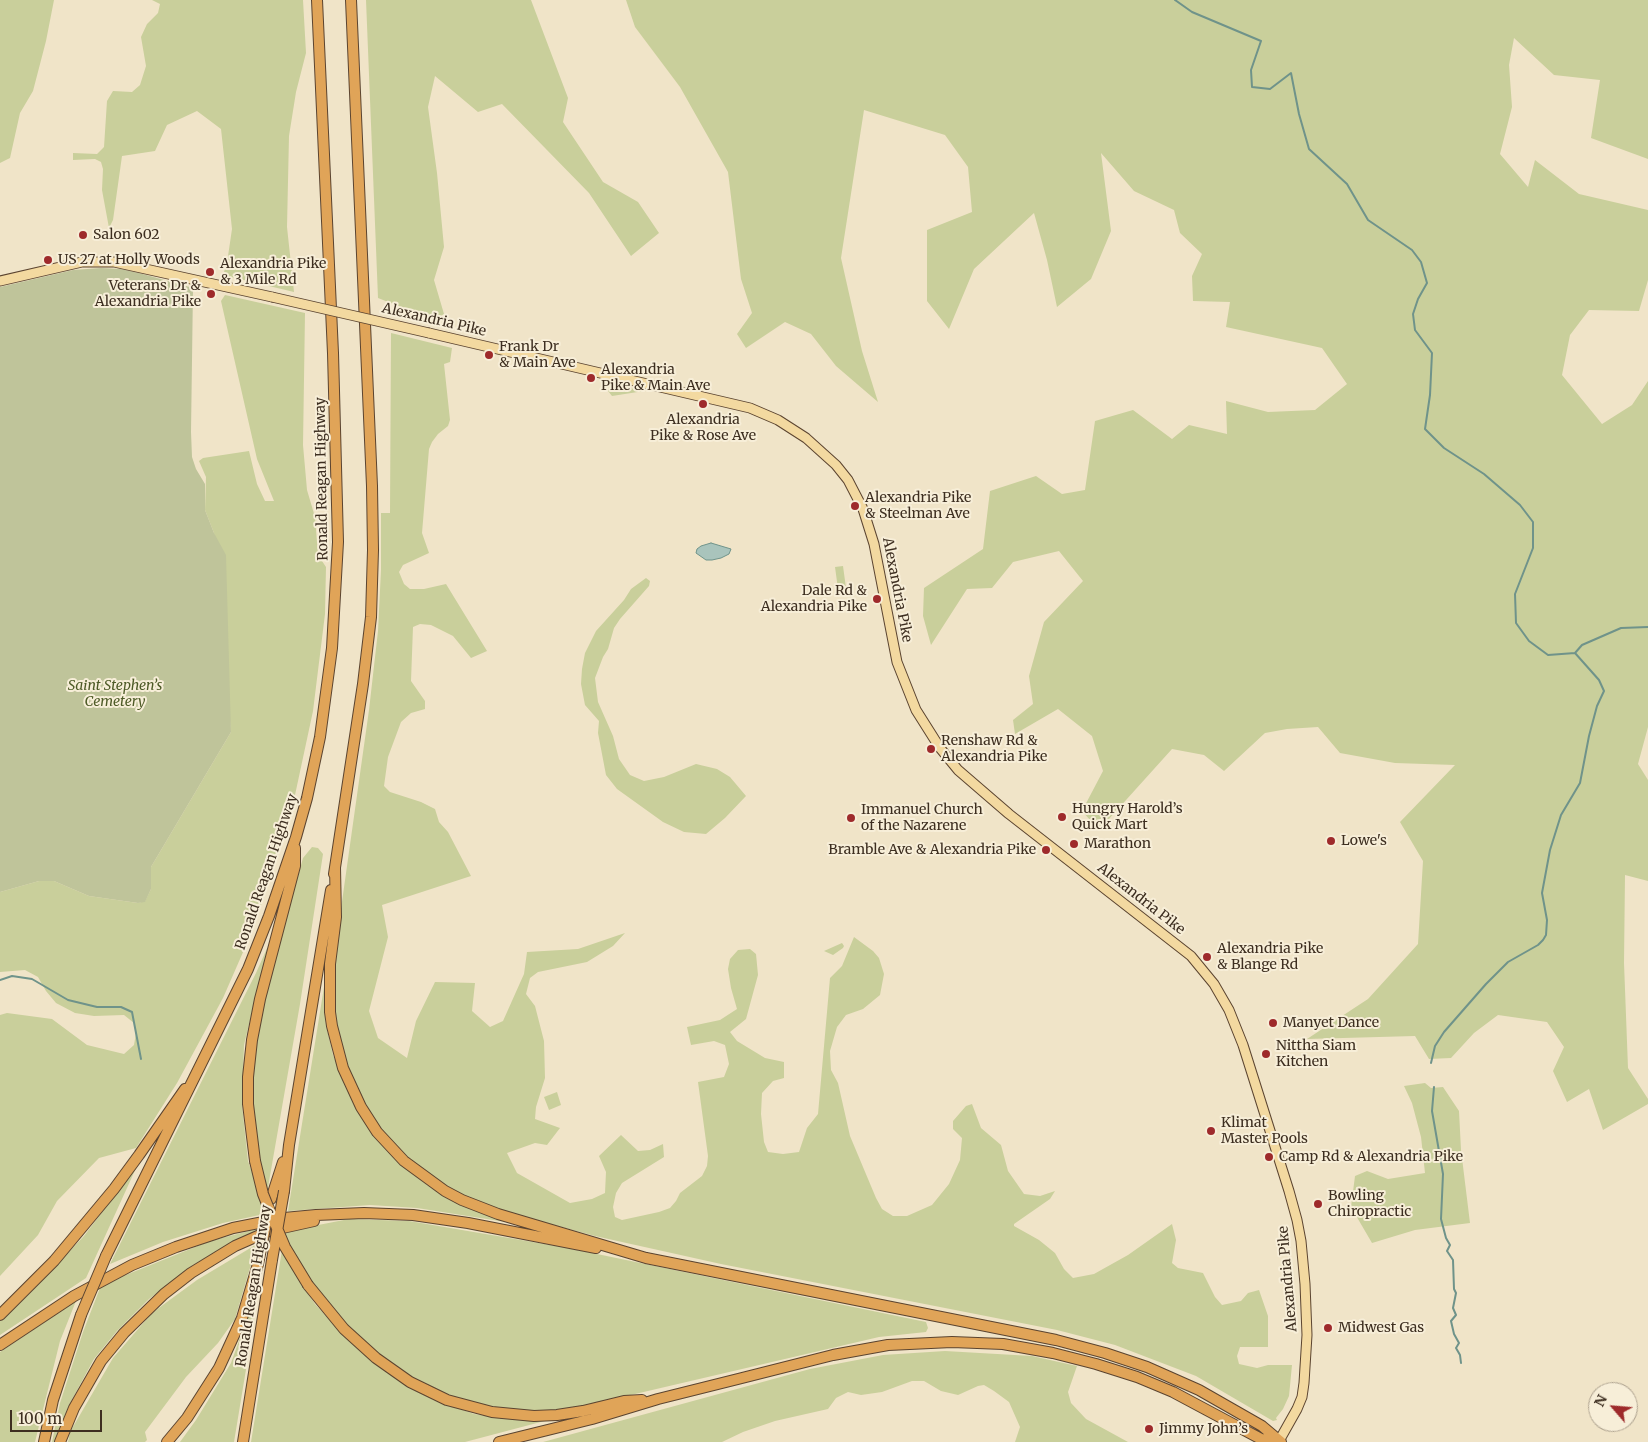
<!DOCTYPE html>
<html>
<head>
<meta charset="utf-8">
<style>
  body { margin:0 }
  #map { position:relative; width:1648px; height:1442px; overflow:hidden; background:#f0e4c8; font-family:Merriweather,serif }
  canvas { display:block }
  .north { position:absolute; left:1588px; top:1382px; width:50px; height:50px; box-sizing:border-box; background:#f7eed8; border:1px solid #ada18e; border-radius:50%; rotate:297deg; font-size:14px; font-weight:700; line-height:20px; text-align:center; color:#3d2e20 }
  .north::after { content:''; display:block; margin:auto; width:18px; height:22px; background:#9e2a2b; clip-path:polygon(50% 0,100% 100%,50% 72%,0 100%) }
  .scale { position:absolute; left:10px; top:1410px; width:92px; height:22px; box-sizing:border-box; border:2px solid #3d2e20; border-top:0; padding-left:6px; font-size:15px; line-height:18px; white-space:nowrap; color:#3d2e20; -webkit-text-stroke:4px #f7eed8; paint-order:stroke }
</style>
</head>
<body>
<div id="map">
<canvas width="1648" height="1442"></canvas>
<div class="north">N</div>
<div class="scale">100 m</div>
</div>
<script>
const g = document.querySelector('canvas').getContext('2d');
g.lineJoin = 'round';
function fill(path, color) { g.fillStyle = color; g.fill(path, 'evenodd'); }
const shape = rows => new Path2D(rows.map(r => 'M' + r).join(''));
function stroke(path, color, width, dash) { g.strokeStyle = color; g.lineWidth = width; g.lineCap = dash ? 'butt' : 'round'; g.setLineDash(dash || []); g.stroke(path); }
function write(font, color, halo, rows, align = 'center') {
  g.font = font + ' Merriweather,serif'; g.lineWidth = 4; g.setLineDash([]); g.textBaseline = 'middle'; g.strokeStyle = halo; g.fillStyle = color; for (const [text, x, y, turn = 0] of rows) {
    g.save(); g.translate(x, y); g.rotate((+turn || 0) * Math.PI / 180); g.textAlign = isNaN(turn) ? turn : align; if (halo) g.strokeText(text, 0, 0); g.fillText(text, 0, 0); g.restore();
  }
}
const green = shape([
  [0,0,54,0,46,41,33,91,20,113,10,158,0,163],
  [152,0,303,0,306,53,296,92,289,136,287,227,294,292,223,275,227,263,232,229,221,129,197,111,167,125,155,151,122,156,113,220,109,228,102,190,103,169,101,162,95,159,73,160,73,153,97,154,104,147,107,101,113,91,132,92,140,85,146,66,141,37,147,24,158,13,160,4],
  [366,0,531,0,568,98,563,122,603,182,638,202,659,233,631,256,589,193,502,104,478,112,435,76,428,107,437,173,444,247,434,280,444,314,434,320,378,298],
  [626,0,1648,0,1648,159,1591,138,1600,80,1554,75,1514,38,1509,65,1512,107,1500,154,1528,187,1535,160,1579,194,1648,210,1648,280,1639,311,1589,310,1570,335,1562,375,1602,424,1632,405,1648,381,1648,727,1638,764,1648,780,1648,881,1625,875,1624,963,1628,1068,1648,1099,1648,1104,1603,1130,1589,1089,1567,1102,1553,1071,1564,1047,1547,1022,1498,1015,1474,1033,1451,1058,1429,1059,1415,1036,1307,1039,1368,999,1418,944,1423,861,1400,822,1455,765,1395,763,1340,753,1318,727,1287,729,1265,733,1224,771,1204,755,1172,749,1099,830,1082,811,1103,771,1092,736,1058,709,1015,734,1013,720,1033,704,1029,676,1044,622,1083,581,1059,551,1013,562,992,588,967,589,931,645,923,616,924,588,983,549,990,491,1036,476,1062,494,1085,490,1095,421,1133,410,1172,439,1189,425,1227,434,1226,401,1268,412,1315,410,1347,384,1322,348,1226,327,1230,302,1193,301,1192,276,1202,254,1180,233,1174,210,1134,191,1101,153,1111,231,1091,279,1057,307,1047,260,1034,213,974,269,949,329,927,301,927,230,972,212,968,167,945,135,864,110,841,258,862,351,878,402,836,366,811,334,785,322,746,348,737,334,752,313,741,279,728,172,680,87,635,27],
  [225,295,305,313,303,445,307,490,315,517,318,555,326,567,325,614,313,711,292,809,254,927,223,998,177,1083,136,1148,99,1158,57,1201,38,1235,0,1276,0,1015,7,1013,52,1019,87,1045,124,1054,134,1045,136,1033,134,1023,124,1015,94,1016,75,1013,56,1003,46,991,38,977,25,970,0,972,0,892,39,881,54,881,89,896,138,903,145,901,151,889,151,867,231,732,214,533,205,510,206,477,199,461,203,458,249,451,257,484,265,501,274,501,257,459,221,301],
  [391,333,452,348,450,362,444,364,450,420,448,426,438,434,432,442,429,449,422,533,429,553,403,565,399,572,404,584,410,589,424,589,446,584,487,651,471,658,453,636,431,625,420,624,413,627,411,681,425,701,425,709,411,713,401,722,388,757,384,786,390,792,421,802,435,809,439,822,448,832,471,876,382,905,388,937,369,1011,378,1038,407,1058,416,1021,435,982,475,983,472,1011,490,1027,503,1021,524,974,527,952,578,949,625,933,613,946,587,962,538,972,530,978,526,994,535,1006,544,1041,545,1078,536,1107,535,1119,560,1128,547,1145,535,1143,507,1153,517,1173,570,1203,592,1199,605,1193,606,1172,599,1156,621,1135,638,1151,650,1150,663,1144,664,1157,622,1183,616,1193,613,1207,615,1217,622,1220,659,1212,670,1208,676,1201,680,1193,702,1176,707,1166,708,1156,698,1082,724,1077,729,1064,725,1045,714,1041,691,1045,687,1027,720,1020,737,1009,731,988,728,969,730,959,738,950,750,949,756,954,758,975,746,1019,730,1032,737,1041,765,1058,784,1062,784,1078,773,1081,762,1093,761,1114,764,1142,768,1152,783,1154,799,1152,807,1128,818,1114,830,978,842,966,854,937,873,951,879,958,884,974,880,995,863,1009,846,1015,837,1027,830,1051,831,1070,838,1083,850,1136,876,1198,882,1209,893,1216,907,1216,932,1205,949,1184,960,1160,962,1138,953,1129,953,1121,966,1106,972,1104,981,1128,1001,1145,1008,1171,1024,1194,1040,1196,1055,1191,1050,1199,1014,1224,1014,1226,1039,1240,1055,1253,1064,1269,1073,1278,1094,1274,1128,1255,1172,1224,1176,1240,1172,1263,1178,1268,1203,1273,1215,1297,1222,1305,1241,1301,1248,1293,1259,1290,1268,1316,1268,1347,1240,1347,1237,1356,1239,1364,1257,1368,1268,1365,1292,1365,1289,1396,1283,1409,1276,1418,1277,1420,1273,1421,1196,1376,1115,1345,1057,1330,721,1264,595,1236,517,1215,481,1203,447,1187,416,1165,393,1144,378,1126,364,1105,352,1081,341,1051,334,1012,333,992,337,937,369,710,378,631,381,570,381,513,390,513],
  [612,384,644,391,612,396,608,391],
  [843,566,846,588,838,589,835,567],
  [646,578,650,581,649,586,620,619,614,628,608,649,603,657,595,678,598,702,613,736,619,759,630,775,644,781,664,777,696,764,717,769,730,777,746,796,725,818,706,834,684,832,663,822,617,789,606,775,598,733,599,721,585,705,581,684,582,669,585,653,596,631,624,600,631,589],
  [312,847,318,848,323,854,300,1004,267,1193,252,1126,253,1057,265,992,303,858],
  [842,943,844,946,843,948,833,955,824,951],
  [268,946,244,1045,242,1105,248,1161,265,1209,264,1214,223,1223,163,1242,110,1264,256,973],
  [324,987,326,1025,333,1055,350,1095,370,1130,400,1164,431,1188,470,1208,512,1223,417,1208,370,1205,288,1211],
  [1425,1083,1431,1088,1443,1087,1459,1111,1461,1150,1470,1223,1415,1230,1372,1243,1351,1207,1355,1176,1367,1171,1388,1179,1425,1173,1421,1137,1412,1103,1404,1086],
  [557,1092,561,1105,549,1110,544,1097],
  [137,1166,86,1278,0,1335,0,1321,26,1297,84,1236],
  [349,1219,409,1221,568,1248,926,1322,928,1328,926,1332,879,1337,588,1405,541,1412,485,1407,462,1401,414,1379,367,1346,339,1318,312,1285,284,1236,285,1233,303,1228],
  [261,1228,259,1231,241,1238,193,1265,149,1299,117,1331,94,1359,69,1405,55,1442,52,1442,60,1403,83,1332,100,1288,106,1283,210,1241],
  [257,1244,235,1319,218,1343,186,1377,145,1432,147,1440,145,1442,68,1442,70,1432,113,1358,152,1313,197,1280],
  [282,1250,304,1288,315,1304,348,1340,405,1385,441,1402,474,1414,507,1419,552,1419,465,1442,251,1442],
  [256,1293,254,1321,234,1442,180,1442,196,1420,231,1363],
  [76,1301,60,1341,35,1442,0,1442,0,1352],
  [945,1351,1032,1356,1077,1366,1068,1392,1071,1403,1086,1419,1128,1442,1015,1442,1020,1427,1009,1402,994,1391,984,1385,978,1386,958,1395,941,1391,924,1381,912,1381,882,1392,861,1395,848,1392,836,1398,828,1409,775,1421,743,1432,722,1442,543,1442,810,1369,883,1355]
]);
const cemetery = shape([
  [101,268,121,269,139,273,193,288,191,432,192,457,196,469,205,484,205,510,214,533,226,555,231,732,151,867,151,889,145,902,138,903,89,896,54,881,39,881,0,892,0,287,73,270]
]);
const water = shape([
  [711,543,731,549,729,554,721,558,712,560,706,560,696,553,697,549,701,546,711,543]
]);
const stream = shape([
  [1175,0,1192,12,1261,41,1251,70,1252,87,1270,89,1291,73,1299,114,1309,149,1347,184,1368,220,1412,250,1421,262,1427,283,1418,299,1413,314,1415,330,1432,353,1430,395,1425,429,1444,448,1484,474,1520,505,1533,522,1533,548,1515,594,1516,623,1529,641,1548,655,1575,653,1582,645,1621,628,1648,627],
  [0,980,12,976,32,979,68,1000,97,1007,121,1007,132,1012,141,1059],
  [1431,1063,1435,1046,1444,1032,1486,984,1508,962,1538,945,1543,940,1546,935,1547,920,1542,893,1550,850,1561,815,1580,783,1589,736,1597,706,1604,691,1599,680,1575,653],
  [1434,1087,1432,1111,1443,1174,1441,1219,1446,1238,1450,1245,1447,1251,1453,1260,1454,1289,1456,1293,1453,1308,1456,1315,1451,1321,1454,1334,1459,1343,1456,1348,1460,1355,1461,1363]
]);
const major = shape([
  [0,281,82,262,114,262,272,297],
  [429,333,750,408,778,420,806,438,836,465,848,480,863,509,874,544,897,662,916,710,940,748,958,770,1009,814,1191,956,1214,984,1229,1010,1243,1045,1289,1191,1297,1220,1301,1241,1305,1284,1307,1335,1304,1383,1302,1397,1297,1409,1279,1441]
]);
const highway = shape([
  [335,867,336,917,330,964,330,1012,332,1026,343,1068,361,1107,377,1132,404,1161,445,1191,462,1200,498,1214,646,1258,1056,1340,1105,1353,1147,1367,1199,1390,1262,1426,1281,1442],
  [334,874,363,684,371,617,373,550,372,486,351,0],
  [255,1161,248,1104,248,1077,252,1040,260,999,295,866,295,848],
  [284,1191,289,1145,331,890],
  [271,1199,283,1162],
  [106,1256,248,969,269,916,296,837,307,798,320,737,332,648,338,542,333,353,317,0],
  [308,1285,344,1329,376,1358,410,1382,447,1400,492,1412,534,1416,557,1415,583,1411,624,1401,642,1400],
  [0,1315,54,1261,114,1189,139,1155,185,1089],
  [0,1345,74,1296,132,1265,176,1247,233,1228,284,1218,316,1215,364,1213,413,1215,468,1223,596,1248],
  [44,1442,53,1400,81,1315],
  [60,1442,74,1408,101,1361,124,1333,164,1294,191,1273,235,1246,269,1231,314,1221],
  [167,1442,187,1418,219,1368,242,1318,258,1264],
  [243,1442,272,1260],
  [499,1442,592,1419,658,1399,738,1379,833,1355,888,1345,952,1342,1003,1344,1053,1353,1096,1364,1137,1377,1173,1392,1261,1439,1279,1441]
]);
const majorBridge = shape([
  [272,297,429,333]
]);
const highwayBridge = shape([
  [255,1161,263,1194,271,1214,285,1247,308,1285],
  [272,1260,284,1191],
  [258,1264,269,1208],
  [81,1315,106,1256]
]);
const markers = [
  [83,235,5,"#9e2a2b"],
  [48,260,5,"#9e2a2b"],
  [210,272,5,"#9e2a2b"],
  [211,294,5,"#9e2a2b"],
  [489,355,5,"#9e2a2b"],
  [591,378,5,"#9e2a2b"],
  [703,404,5,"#9e2a2b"],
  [855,506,5,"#9e2a2b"],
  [877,599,5,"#9e2a2b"],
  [931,749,5,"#9e2a2b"],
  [1062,817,5,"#9e2a2b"],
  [851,818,5,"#9e2a2b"],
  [1331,841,5,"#9e2a2b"],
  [1074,844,5,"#9e2a2b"],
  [1046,850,5,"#9e2a2b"],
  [1207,957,5,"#9e2a2b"],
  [1273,1023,5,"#9e2a2b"],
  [1266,1054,5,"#9e2a2b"],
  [1211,1131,5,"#9e2a2b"],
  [1269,1157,5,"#9e2a2b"],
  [1318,1204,5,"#9e2a2b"],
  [1328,1328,5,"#9e2a2b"],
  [1149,1429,5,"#9e2a2b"]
];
const poiNames = [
  ["Salon 602",93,235],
  ["US 27 at Holly Woods",58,260],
  ["Alexandria Pike",220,264],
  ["& 3 Mile Rd",220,280],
  ["Veterans Dr &",201,286,"right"],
  ["Alexandria Pike",201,302,"right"],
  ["Frank Dr",499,347],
  ["& Main Ave",499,363],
  ["Alexandria",601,370],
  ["Pike & Main Ave",601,386],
  ["Alexandria",703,420,"center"],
  ["Pike & Rose Ave",703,436,"center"],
  ["Alexandria Pike",865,498],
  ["& Steelman Ave",865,514],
  ["Dale Rd &",867,591,"right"],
  ["Alexandria Pike",867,607,"right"],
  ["Renshaw Rd &",941,741],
  ["Alexandria Pike",941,757],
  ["Hungry Harold’s",1072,809],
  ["Quick Mart",1072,825],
  ["Immanuel Church",861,810],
  ["of the Nazarene",861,826],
  ["Lowe's",1341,841],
  ["Marathon",1084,844],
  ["Bramble Ave & Alexandria Pike",1036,850,"right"],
  ["Alexandria Pike",1217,949],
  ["& Blange Rd",1217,965],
  ["Manyet Dance",1283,1023],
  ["Nittha Siam",1276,1046],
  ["Kitchen",1276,1062],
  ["Klimat",1221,1123],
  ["Master Pools",1221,1139],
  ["Camp Rd & Alexandria Pike",1279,1157],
  ["Bowling",1328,1196],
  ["Chiropractic",1328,1212],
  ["Midwest Gas",1338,1328],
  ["Jimmy John’s",1159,1429]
];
const streetNames = [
  ["Alexandria Pike",434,320,13],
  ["Ronald Reagan Highway",322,479,-91],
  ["Alexandria Pike",897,590,79],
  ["Ronald Reagan Highway",267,872,-71],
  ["Alexandria Pike",1141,899,38],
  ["Alexandria Pike",1288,1279,-95],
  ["Ronald Reagan Highway",254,1286,-81]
];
const parkNames = [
  ["Saint Stephen’s",115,686],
  ["Cemetery",115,702]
];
fill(green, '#c9cf9b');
fill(cemetery, '#bfc49a');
fill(water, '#a9c4bc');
stroke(water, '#6f938a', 1);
stroke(stream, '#6f938a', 2);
stroke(major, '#5b4430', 11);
stroke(highway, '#5b4430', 12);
stroke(major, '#f3d9a0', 9);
stroke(highway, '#e0a458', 10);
stroke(majorBridge, '#5b4430', 11, []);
stroke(highwayBridge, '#5b4430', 12, []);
stroke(majorBridge, '#f3d9a0', 9);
stroke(highwayBridge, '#e0a458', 10);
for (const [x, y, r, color] of markers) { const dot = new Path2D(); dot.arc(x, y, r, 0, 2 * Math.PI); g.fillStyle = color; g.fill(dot); stroke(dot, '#f7eed8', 2); }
write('14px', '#3d2e20', '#f7eed8', poiNames, 'left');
write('14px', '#3d2e20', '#f7eed8', streetNames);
write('italic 14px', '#4d5a26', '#f7eed8', parkNames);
</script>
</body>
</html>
